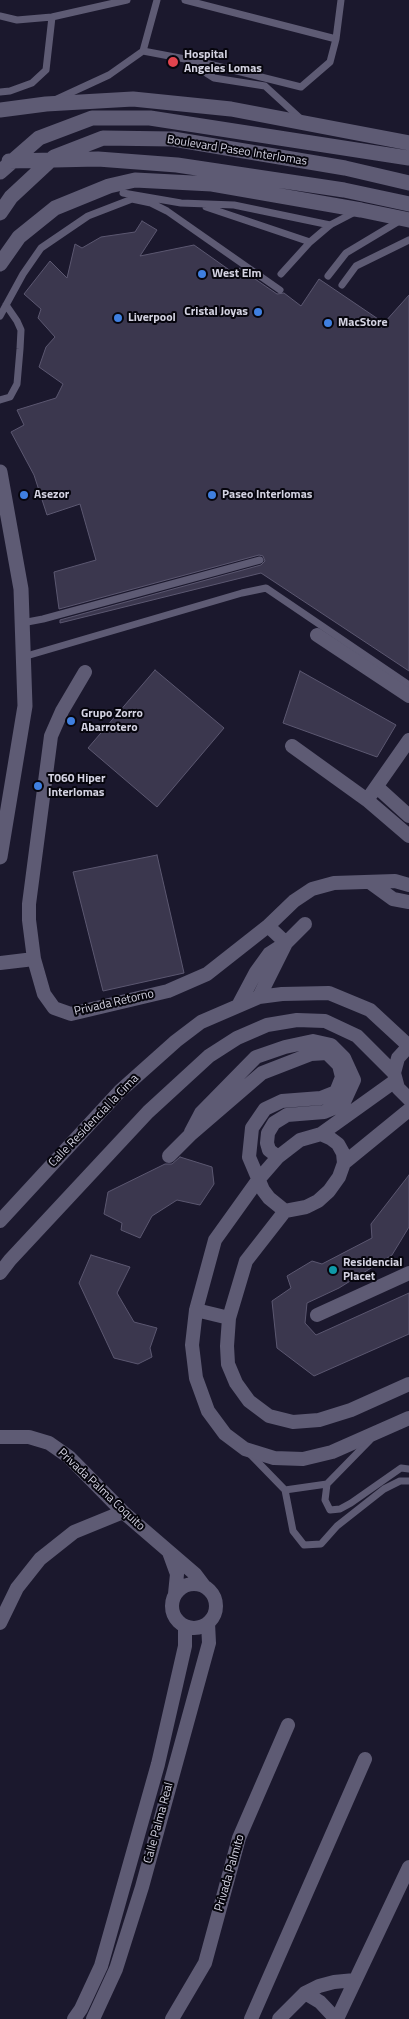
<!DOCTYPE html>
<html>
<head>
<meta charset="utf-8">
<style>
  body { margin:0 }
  canvas { display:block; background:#1b182d }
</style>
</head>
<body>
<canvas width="409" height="2019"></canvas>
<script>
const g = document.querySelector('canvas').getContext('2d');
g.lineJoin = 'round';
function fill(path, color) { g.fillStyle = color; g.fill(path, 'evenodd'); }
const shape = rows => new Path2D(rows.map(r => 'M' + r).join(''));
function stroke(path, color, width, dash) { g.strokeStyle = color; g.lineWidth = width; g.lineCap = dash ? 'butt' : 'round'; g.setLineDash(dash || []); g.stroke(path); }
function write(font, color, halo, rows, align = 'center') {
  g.font = font + ' "Titillium Web",sans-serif'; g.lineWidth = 4; g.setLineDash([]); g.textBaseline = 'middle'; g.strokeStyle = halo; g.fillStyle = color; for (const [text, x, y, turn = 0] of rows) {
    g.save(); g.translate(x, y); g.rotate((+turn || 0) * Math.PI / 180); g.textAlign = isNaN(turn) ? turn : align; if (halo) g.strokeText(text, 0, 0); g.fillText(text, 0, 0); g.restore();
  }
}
const building = shape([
  [142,221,157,230,140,256,194,245,235,274,239,268,277,294,284,293,301,306,319,279,384,323,409,295,409,671,261,573,60,623,60,620,261,565,265,561,263,556,259,555,59,609,54,572,96,560,80,504,47,515,34,475,11,432,24,425,17,410,56,398,63,384,39,367,46,347,55,337,38,318,41,309,24,294,50,261,67,278,75,244,82,248,101,237,135,232,142,221],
  [155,670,224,728,157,807,88,748,155,670],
  [300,671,396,725,377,757,283,723,300,671],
  [157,855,184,973,103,991,73,872,157,855],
  [180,1157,212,1167,214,1184,200,1205,177,1200,152,1216,140,1238,121,1230,122,1223,104,1214,108,1192,165,1164,172,1164,180,1157],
  [409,1175,409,1227,392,1255,339,1288,307,1303,305,1323,316,1335,409,1293,409,1334,314,1376,277,1348,272,1301,291,1288,287,1276,312,1261,322,1264,372,1238,371,1224,409,1175],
  [91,1255,130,1267,117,1293,134,1322,157,1328,150,1348,152,1357,138,1364,114,1358,79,1283,91,1255]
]);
const service = shape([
  [185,0,336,39],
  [0,16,17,20,52,17,127,0],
  [143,51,201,62,301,87,330,62,336,39,341,0],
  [201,62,203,71,214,78,265,86,301,119],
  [0,92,10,91,32,83,46,70,52,17],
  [57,99,109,75,143,51,157,0],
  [123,193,181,203,234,205,330,225],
  [206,207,310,242],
  [281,274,310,242,330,225,357,211],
  [328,276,346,253,401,220],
  [342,285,356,266,409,240],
  [0,316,23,274,41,248,88,216,132,199,151,203,167,211,280,290],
  [0,400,10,397,17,384,20,349,21,330,17,321,6,305],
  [22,623,43,619,260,560],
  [23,657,242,593,266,588,409,685],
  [249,1453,285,1490,293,1531,304,1545,321,1544,337,1526,384,1489,400,1481,409,1481],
  [327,1484,325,1500,330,1510,340,1509,351,1503,401,1468,409,1469],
  [285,1490,327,1484,370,1440]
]);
const minor = shape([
  [317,635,409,696],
  [85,672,62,711,51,736,29,904,29,920,34,959,44,994,54,1008,71,1014,168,991,207,974,268,926,294,901,312,889,334,883,395,881,409,885],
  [292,746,367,800,409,836],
  [377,787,409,816],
  [367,800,409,740],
  [371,883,393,899,409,902],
  [0,963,34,959],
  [259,997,286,943,305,924],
  [239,1004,256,972,269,954,286,943,268,926],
  [395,1081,321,1134,300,1140,278,1157,258,1180,215,1240,196,1310,192,1345,196,1378,208,1411,225,1434,245,1449,274,1458,303,1459,332,1452,409,1418],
  [409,1110,344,1163,339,1177,329,1191,318,1201,306,1207,285,1211,246,1261,229,1318,227,1346,228,1364,236,1383,249,1401,269,1416,293,1422,319,1420,351,1410,409,1384],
  [191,1132,201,1113,256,1057,285,1047,313,1041,331,1045,344,1058,354,1080,343,1104,324,1112,287,1115,274,1123,268,1133,267,1143,269,1150,278,1157],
  [321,1134,330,1138,338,1144,343,1153,344,1163],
  [169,1156,190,1135,262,1073,311,1054,327,1053,339,1065,342,1077,336,1092,321,1098,282,1101,265,1109,252,1128,249,1157,263,1190,269,1198,285,1211],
  [0,1221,120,1091,176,1041,201,1022,259,997,282,994,329,993,370,1010,409,1046,398,1058,394,1073,398,1088,409,1099],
  [0,1273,10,1260,148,1112,209,1056,237,1038,267,1025,297,1020,325,1021,357,1036,394,1073],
  [196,1310,229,1318],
  [317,1315,409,1273],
  [0,1437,29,1437,49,1443,69,1457,123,1512,195,1574,204,1586],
  [169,1552,177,1574,175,1594],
  '172 1606a22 22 0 1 1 44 0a22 22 0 1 1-44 0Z',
  [0,1623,17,1588,40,1559,74,1532,123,1512],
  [305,1993,320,2002,336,2019],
  [74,2019,81,2009,101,1966,158,1764,185,1646,185,1627],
  [93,2019,116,1969,142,1887,209,1643,208,1623],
  [172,2019,205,1963,239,1838,288,1725],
  [251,2019,365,1759],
  [279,2019,305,1993,319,1986,334,1982,355,1980],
  [337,2019,409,1867]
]);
const secondary = shape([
  [0,110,46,104,133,99,231,109,409,143],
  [9,161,98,159,177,165,344,190,409,204],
  [0,172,39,138,92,118,150,118,409,158],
  [0,213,11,197,54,157,103,138,173,139,345,168,409,183],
  [0,264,19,237,55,208,109,186,135,180,212,184,361,210,409,220],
  [0,472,21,589,25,706,0,857]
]);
const markers = [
  [173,62,6,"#e0444e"],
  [202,274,5,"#3f7fe0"],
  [258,312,5,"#3f7fe0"],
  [118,318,5,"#3f7fe0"],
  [328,323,5,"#3f7fe0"],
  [24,495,5,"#3f7fe0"],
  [212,495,5,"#3f7fe0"],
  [71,721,5,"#3f7fe0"],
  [38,786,5,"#3f7fe0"],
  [333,1270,5,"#0f9aa8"]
];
const poiNames = [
  ["Hospital",184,55],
  ["Angeles Lomas",184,69],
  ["West Elm",212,274],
  ["Cristal Joyas",248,312,"right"],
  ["Liverpool",128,318],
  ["MacStore",338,323],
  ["Asezor",34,495],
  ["Paseo Interlomas",222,495],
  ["Grupo Zorro",81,714],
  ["Abarrotero",81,728],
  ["T060 Hiper",48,779],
  ["Interlomas",48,793],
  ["Residencial",343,1263],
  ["Placet",343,1277]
];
const streetNames = [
  ["Boulevard Paseo Interlomas",237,151,9],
  ["Privada Retorno",114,1003,-13],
  ["Calle Residencial la Cima",94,1121,-46],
  ["Privada Palma Coquito",101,1490,43],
  ["Calle Palma Real",159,1823,-75],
  ["Privada Palmito",230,1873,-74]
];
fill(building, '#3b374e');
stroke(building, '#5b5770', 1);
stroke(service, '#5e5b74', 7);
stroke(minor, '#5e5b74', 14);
stroke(secondary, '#5e5b74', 15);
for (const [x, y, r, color] of markers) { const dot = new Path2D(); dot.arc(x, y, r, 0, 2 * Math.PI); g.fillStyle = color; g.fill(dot); stroke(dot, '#06050d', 2); }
write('bold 12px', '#d4d3e2', '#06050d', poiNames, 'left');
write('12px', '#d4d3e2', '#06050d', streetNames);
</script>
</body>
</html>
